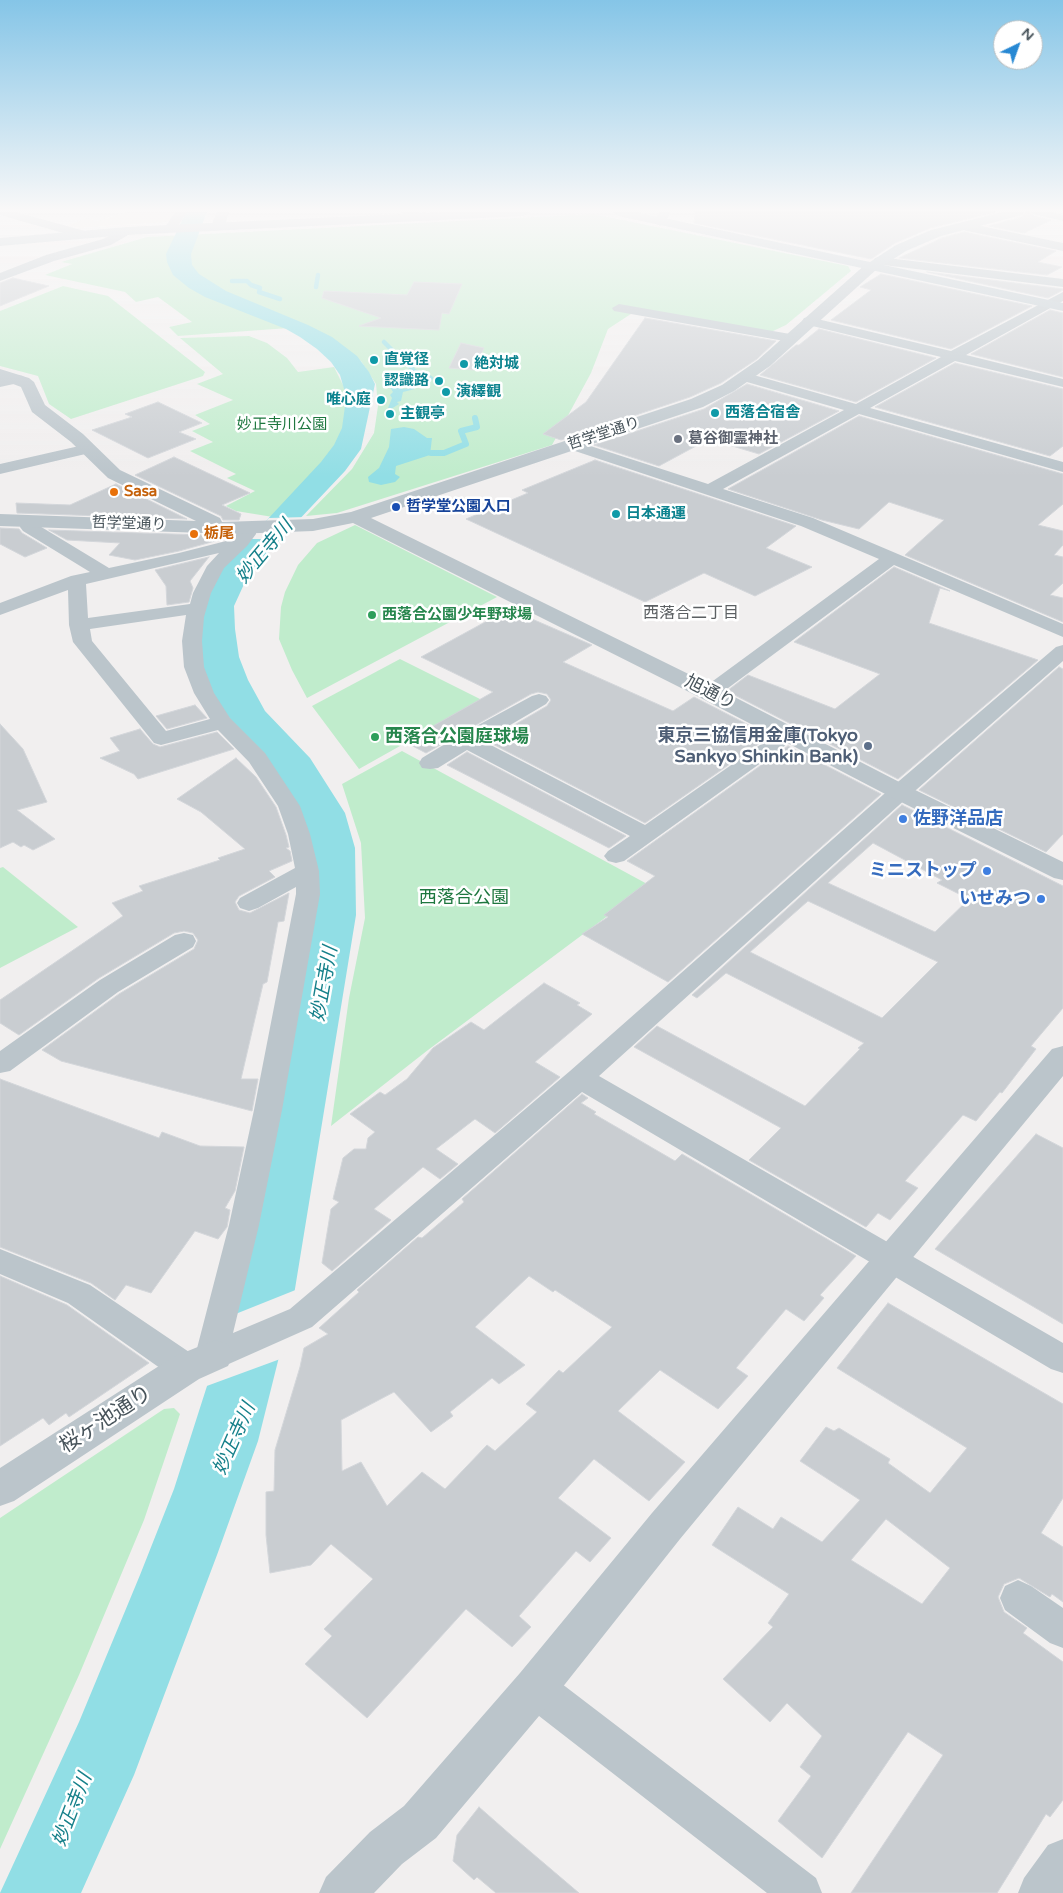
<!DOCTYPE html>
<html>
<head>
<meta charset="utf-8">
<style>
  body { margin:0 }
  #map { position:relative; width:1063px; height:1893px; overflow:hidden; background:#f1efef; font-family:"Varela Round",sans-serif }
  canvas { display:block }
  .north { position:absolute; left:993px; top:20px; width:50px; height:50px; box-sizing:border-box; background:#fff; border:1px solid #b6bbbd; border-radius:50%; rotate:42deg; font-size:14px; font-weight:700; line-height:20px; text-align:center; color:#48545b }
  .north::after { content:''; display:block; margin:auto; width:18px; height:22px; background:#2788d3; clip-path:polygon(50% 0,100% 100%,50% 72%,0 100%) }
</style>
</head>
<body>
<div id="map">
<canvas width="1063" height="1893"></canvas>
<div class="north">N</div>
</div>
<script>
const g = document.querySelector('canvas').getContext('2d');
g.lineJoin = 'round';
function fill(path, color) { g.fillStyle = color; g.fill(path, 'evenodd'); }
const shape = rows => new Path2D(rows.map(r => 'M' + r).join(''));
function stroke(path, color, width, dash) { g.strokeStyle = color; g.lineWidth = width; g.lineCap = dash ? 'butt' : 'round'; g.setLineDash(dash || []); g.stroke(path); }
function write(font, color, halo, rows, align = 'center') {
  g.font = font + ' "Varela Round","Noto Sans JP",sans-serif'; g.lineWidth = 5; g.setLineDash([]); g.textBaseline = 'middle'; g.strokeStyle = halo; g.fillStyle = color; for (const [text, x, y, turn = 0] of rows) {
    g.save(); g.translate(x, y); g.rotate((+turn || 0) * Math.PI / 180); g.textAlign = isNaN(turn) ? turn : align; if (halo) g.strokeText(text, 0, 0); g.fillText(text, 0, 0); g.restore();
  }
}
const commercial = shape([
  [129,212,177,212,173,220,165,222,78,228,68,225,88,218,97,221]
]);
const green = shape([
  [593,214,848,266,851,271,786,325,771,332,637,310,608,329,591,373,552,445,337,513,306,516,352,469,374,433,378,406,376,384,361,361,303,327,178,336,169,327,192,322,158,297,136,302,125,292,45,275,72,264,61,262,147,237],
  [63,286,108,296,205,372,203,376,71,419,49,404,38,376,0,366,0,311],
  [249,336,267,343,287,358,298,372,334,367,348,395,344,429,335,445,322,463,273,517,236,511,226,506,255,491,227,478,236,474,190,451,213,442,192,431,210,424,195,415,233,400,197,384,223,374,180,338],
  [355,525,497,597,307,698,292,670,279,639,281,607,285,592,298,565,317,543],
  [400,659,482,700,359,769,312,706],
  [402,751,649,885,428,1050,331,1126,349,998,365,918,361,843,342,784],
  [3,867,78,927,0,968,0,868],
  [174,1408,180,1414,144,1520,79,1675,0,1849,0,1518,164,1409]
]);
const water = shape([
  [186,212,207,212,191,254,192,265,199,274,226,291,308,325,332,337,357,356,369,372,375,384,361,449,345,471,260,561,245,582,234,606,235,629,239,657,248,680,265,711,310,758,345,813,355,848,356,915,293,1301,258,1441,217,1555,134,1775,81,1893,0,1893,79,1722,140,1575,174,1489,207,1386,314,868,241,734,207,687,197,632,219,567,252,536,321,462,334,445,342,428,346,399,344,389,340,375,331,362,317,349,300,337,286,329,205,297,189,288,173,275,167,262,166,254],
  [394,378,402,389,413,388,415,389,403,392,401,401,397,402,399,404,391,409,388,408,392,398,390,395,393,392,388,384,390,380],
  [404,427,414,429,427,438,432,438,430,455,396,466,395,474,400,477,395,482,381,485,369,482,368,477,379,468,389,447,391,429]
]);
const pier = shape([
  [306,517,281,539,248,539,269,518],
  [298,1289,283,1358,204,1387,223,1319]
]);
const streamFar1 = shape([
  [232,281,247,281,251,285,260,288,259,292,280,299],
  [316,287,318,275],
  [384,342,395,353],
  [399,353,414,371,431,378]
]);
const stream = shape([
  [431,453,444,453,466,444,461,431,477,427,475,418]
]);
const building = shape([
  [695,212,995,212,930,228,895,243,871,259,694,223,695,212],
  [1026,212,1029,212,1033,216,1051,220,1024,233,989,226,1022,217,1026,212],
  [964,232,1056,251,1038,262,1062,267,1047,275,899,258,942,238,964,232],
  [927,272,1063,289,1063,290,1048,298,927,272],
  [881,274,1032,306,951,349,831,320,871,290,860,287,881,274],
  [13,278,49,286,0,306,0,283,13,278],
  [414,282,462,284,449,314,442,313,439,330,359,326,381,318,322,298,324,291,407,295,414,282],
  [1050,310,1063,313,1063,377,971,354,1050,310],
  [645,318,776,341,757,359,721,383,690,397,561,440,543,434,586,402,645,318],
  [819,329,936,358,856,402,760,375,796,345,799,345,819,329],
  [461,343,484,348,474,370,449,368,461,343],
  [955,363,1063,389,1063,446,1050,456,875,407,955,363],
  [747,384,839,411,759,454,709,439,659,466,594,445,704,409,747,384],
  [158,402,202,423,179,432,196,439,148,458,92,430,132,417,125,414,158,402],
  [859,416,1063,474,1063,504,1038,525,1063,531,1063,545,1054,555,1063,557,1063,583,1050,595,1063,598,1063,622,905,555,944,520,889,502,859,529,822,520,728,489,859,416],
  [174,457,250,493,222,505,241,514,239,520,223,520,221,516,135,475,174,457],
  [595,460,796,526,766,548,812,567,755,596,704,573,645,602,466,519,528,493,522,490,595,460],
  [116,484,187,519,17,513,16,503,70,505,116,484],
  [0,528,19,529,22,533,47,548,25,557,0,544,0,528],
  [49,530,233,536,179,551,135,560,109,555,120,543,67,540,49,530],
  [209,557,190,581,193,588,189,602,167,605,166,586,155,570,209,557],
  [894,567,950,591,940,588,929,623,1038,660,898,779,727,691,748,675,835,709,880,674,794,642,894,567],
  [509,609,592,645,563,662,673,711,694,697,770,736,645,823,487,741,547,706,551,700,547,694,538,692,531,694,426,753,405,742,493,692,421,657,509,609],
  [1059,667,1063,669,1063,834,1046,852,919,790,1059,667],
  [195,705,207,718,167,729,156,716,195,705],
  [0,724,23,749,47,802,17,810,55,839,33,850,24,845,21,847,13,842,0,848,0,724],
  [140,729,153,744,160,747,217,732,234,749,138,779,134,774,100,758,120,751,110,738,140,729],
  [788,746,881,794,668,982,582,934,608,917,604,915,655,876,627,861,788,746],
  [467,752,626,836,609,848,447,765,467,752],
  [236,758,256,777,276,807,286,835,289,847,286,848,290,851,292,861,269,871,275,877,239,896,235,902,239,910,250,913,289,893,284,921,278,922,267,982,263,984,241,1079,258,1079,252,1111,61,1061,42,1050,119,994,194,949,198,940,193,933,184,931,174,933,99,978,19,1035,0,1023,0,1000,123,916,112,903,143,891,139,886,220,860,218,858,245,849,201,812,177,799,236,758],
  [902,805,1063,886,1063,1008,1031,1046,1036,1049,1002,1093,1000,1092,976,1121,963,1115,905,1181,918,1188,890,1220,878,1213,866,1227,749,1160,781,1128,634,1047,657,1026,805,1106,860,1049,858,1048,864,1043,726,973,697,998,692,995,902,805],
  [873,843,942,880,937,883,969,899,935,932,828,883,873,843],
  [808,901,938,962,882,1018,750,952,808,901],
  [544,983,580,1003,577,1005,592,1014,535,1062,560,1077,495,1133,475,1119,436,1149,458,1164,440,1179,423,1167,374,1209,391,1220,332,1271,322,1263,331,1209,339,1202,333,1199,343,1158,354,1149,366,1149,368,1138,375,1132,350,1114,380,1092,385,1095,407,1079,433,1048,471,1022,484,1030,544,983],
  [0,1079,159,1138,162,1132,200,1146,244,1147,235,1191,225,1208,230,1210,227,1227,218,1239,195,1231,151,1293,126,1285,115,1300,91,1283,0,1247,0,1079],
  [582,1094,588,1098,581,1103,596,1112,594,1114,675,1161,682,1154,856,1256,820,1295,824,1298,804,1321,786,1309,736,1368,748,1376,718,1409,660,1370,618,1411,685,1462,649,1501,594,1459,558,1498,611,1538,590,1562,576,1551,519,1616,531,1627,512,1647,466,1609,367,1718,305,1664,332,1636,324,1629,373,1579,331,1544,311,1565,270,1573,266,1535,266,1492,274,1491,275,1450,300,1367,304,1348,328,1334,319,1328,359,1292,357,1290,418,1237,422,1238,464,1202,462,1199,582,1094],
  [529,1276,553,1292,555,1290,612,1327,563,1373,559,1370,526,1404,537,1412,495,1451,487,1445,445,1489,422,1472,387,1506,361,1462,342,1471,341,1420,394,1392,431,1432,453,1416,450,1412,492,1378,499,1384,525,1365,475,1327,529,1276],
  [1036,1134,1063,1148,1063,1324,935,1249,1036,1134],
  [0,1276,67,1305,149,1363,69,1417,66,1413,49,1425,43,1418,0,1446,0,1276],
  [888,1303,1063,1404,1063,1498,1041,1533,1063,1547,1063,1602,1052,1594,1050,1597,1019,1578,1004,1584,998,1597,1004,1612,1027,1628,1023,1633,1063,1662,1063,1800,1050,1817,1046,1814,997,1893,851,1893,943,1755,908,1732,822,1858,778,1821,811,1776,800,1767,822,1736,787,1703,770,1722,723,1679,773,1627,768,1623,789,1594,712,1545,738,1507,773,1529,781,1517,822,1542,860,1500,800,1461,826,1427,834,1431,839,1428,890,1459,888,1463,930,1493,967,1448,837,1368,888,1303],
  [886,1519,950,1568,922,1604,851,1560,886,1519],
  [479,1807,512,1836,579,1893,496,1893,477,1877,474,1880,453,1861,457,1835,479,1807]
]);
const minor = shape([
  [0,212,16,212,85,231,87,234,85,237,77,237,0,215,0,212],
  [175,212,187,212,174,232,166,232,164,229,175,212],
  [401,212,419,212,429,217,423,220,403,214,401,212],
  [659,212,671,212,664,224,660,226,654,222,659,212],
  [1031,212,1052,212,1063,215,1063,221,1033,214,1031,212],
  [962,222,1063,243,1063,251,958,229,956,226,962,222],
  [126,227,132,231,130,234,111,245,54,261,0,281,0,273,46,255,103,239,126,227],
  [879,257,1063,279,1063,287,875,264,873,261,875,258,879,257],
  [1063,292,1063,301,966,355,1063,379,1063,387,955,361,870,408,1063,462,1063,472,859,414,723,489,813,518,1063,624,1063,637,894,565,716,697,709,699,702,697,699,693,702,689,879,559,801,526,566,448,564,445,566,442,578,442,708,484,844,410,740,380,738,377,740,374,750,374,856,404,941,357,804,324,802,321,804,318,809,317,951,351,1063,292],
  [619,304,790,334,797,338,790,342,614,311,612,308,619,304],
  [18,375,23,376,25,379,23,382,0,387,0,379,18,375],
  [88,444,94,446,96,449,94,452,0,474,0,464,88,444],
  [30,516,36,517,39,521,38,525,109,568,179,553,234,539,241,524,247,523,253,524,256,528,256,534,247,546,224,568,211,593,204,617,202,641,204,667,214,693,230,718,265,753,300,806,310,834,319,871,320,894,282,1110,259,1225,233,1333,290,1309,570,1071,892,787,1056,647,1063,645,1063,661,908,797,599,1076,1063,1343,1063,1373,1051,1369,582,1092,312,1327,222,1367,211,1371,202,1368,198,1378,186,1382,174,1378,68,1303,0,1274,0,1249,90,1285,195,1356,229,1225,254,1110,296,894,296,887,258,908,249,911,240,908,237,903,240,898,295,868,288,834,278,806,249,762,218,730,161,745,154,743,73,642,69,625,68,590,0,615,0,603,71,576,90,572,23,531,20,527,21,521,24,517,30,516],
  [219,553,207,566,193,593,190,604,88,618,86,584,219,553],
  [186,615,182,641,184,667,194,693,210,719,166,731,92,641,90,629,186,615],
  [539,694,546,696,549,700,546,704,483,741,645,825,783,729,790,727,797,729,801,733,797,737,624,861,616,863,608,861,604,856,608,851,630,836,467,750,438,768,430,769,422,768,419,763,422,758,458,736,532,696,539,694],
  [184,933,193,935,196,941,193,947,118,992,10,1071,0,1073,0,1051,100,980,175,935,184,933],
  [1018,1580,1031,1586,1063,1608,1063,1648,1050,1643,1005,1610,1000,1598,1005,1586,1018,1580],
  [535,1669,549,1674,816,1878,822,1893,767,1893,521,1702,516,1688,521,1674,535,1669],
  [1063,1839,1063,1893,1018,1893,1024,1878,1048,1845,1063,1839]
]);
const tertiary = shape([
  [217,212,229,212,224,230,214,230,212,227,213,221,217,212],
  [872,262,877,263,879,266,877,269,770,366,734,391,703,407,371,518,717,688,909,787,1063,862,1063,880,1054,878,891,797,701,698,353,523,313,531,233,534,0,526,0,514,196,521,108,478,71,442,32,412,21,387,0,379,0,369,29,378,34,382,45,405,83,434,120,470,220,518,222,522,313,519,351,512,691,399,722,385,758,360,867,263,872,262],
  [1063,1046,1063,1076,680,1539,550,1703,436,1838,402,1864,374,1893,319,1893,326,1877,370,1832,404,1806,520,1673,652,1513,1052,1049,1063,1046],
  [215,1340,228,1344,233,1355,228,1366,199,1379,14,1501,0,1506,0,1468,173,1357,215,1340]
]);
const secondary = shape([
  [443,212,530,212,524,216,126,235,0,246,0,238,126,227,443,212],
  [612,212,636,212,870,262,896,245,931,230,1003,212,1024,212,1022,215,941,236,906,251,884,265,1063,303,1063,311,618,216,612,212]
]);
const markers = [
  [374,360,5,"#0f9aa8"],
  [464,364,5,"#0f9aa8"],
  [439,381,5,"#0f9aa8"],
  [446,392,5,"#0f9aa8"],
  [381,400,5,"#0f9aa8"],
  [715,413,5,"#0f9aa8"],
  [390,414,5,"#0f9aa8"],
  [678,439,5,"#6b7280"],
  [114,492,5,"#e8710a"],
  [396,507,5,"#1a4fb4"],
  [616,514,5,"#0f9aa8"],
  [194,534,5,"#e8710a"],
  [372,615,5,"#2e9e5b"],
  [375,737,5,"#2e9e5b"],
  [868,746,5,"#5c6f8a"],
  [903,819,5,"#3f7fe0"],
  [987,871,5,"#3f7fe0"],
  [1041,899,5,"#3f7fe0"]
];
const farCulturenames = [
  ["直覚径",384,360],
  ["絶対城",474,364],
  ["認識路",429,381,"right"],
  ["演繹観",456,392],
  ["唯心庭",371,400,"right"],
  ["西落合宿舎",725,413],
  ["主観亭",400,414],
  ["日本通運",626,514]
];
const farParknames = [
  ["妙正寺川公園",282,425]
];
const farStreetnames = [
  ["哲学堂通り",604,434,-18],
  ["哲学堂通り",129,524,2]
];
const farWorshipnames = [
  ["葛谷御霊神社",688,439]
];
const farFoodnames = [
  ["Sasa",124,492],
  ["栃尾",204,534]
];
const farTransitnames = [
  ["哲学堂公園入口",406,507]
];
const farLeisurenames = [
  ["西落合公園少年野球場",382,615]
];
const farNeighbourhoodnames = [
  ["西落合二丁目",691,614]
];
const streetNames = [
  ["旭通り",710,693,27]
];
const serviceNames = [
  ["東京三協信用金庫(Tokyo",858,736],
  ["Sankyo Shinkin Bank)",858,757]
];
const leisureNames = [
  ["西落合公園庭球場",385,737]
];
const shopNames = [
  ["佐野洋品店",913,819,"left"],
  ["ミニストップ",977,871],
  ["いせみつ",1031,899]
];
const parkNames = [
  ["西落合公園",464,898]
];
const waterNames = [
  ["妙正寺川",265,552,-50],
  ["妙正寺川",325,984,-80],
  ["妙正寺川",235,1439,-66],
  ["妙正寺川",73,1810,-69]
];
const nearStreetnames = [
  ["桜ヶ池通り",106,1420,-33]
];
fill(commercial, '#fbf3e9');
fill(green, '#c0eccc');
fill(water, '#91dee5');
fill(pier, '#f1efef');
stroke(streamFar1, '#91dee5', 4.5);
stroke(stream, '#91dee5', 6);
fill(building, '#c9cdd1');
stroke(building, '#d3d6da', 1);
fill(minor, '#bbc5cb');
fill(tertiary, '#bbc5cb');
fill(secondary, '#bcc8cf');
const sky = g.createLinearGradient(0, 0, 0, 477);
sky.addColorStop(0, '#85c5e7');
sky.addColorStop(0.44, '#f9f8f8');
sky.addColorStop(1, '#f9f8f800');
g.fillStyle = sky;
g.fillRect(0, 0, 1063, 477);
for (const [x, y, r, color] of markers) { const dot = new Path2D(); dot.arc(x, y, r, 0, 2 * Math.PI); g.fillStyle = color; g.fill(dot); stroke(dot, '#fff', 2); }
write('bold 15px', '#0d838f', '#fff', farCulturenames, 'left');
write('15px', '#1e773f', '#fff', farParknames);
write('15px', '#48545b', '#fff', farStreetnames);
write('bold 15px', '#5b616d', '#fff', farWorshipnames, 'left');
write('bold 15px', '#c56008', '#fff', farFoodnames, 'left');
write('bold 15px', '#164399', '#fff', farTransitnames, 'left');
write('bold 15px', '#27864d', '#fff', farLeisurenames, 'left');
write('16px', '#5c6063', '#fff', farNeighbourhoodnames);
write('18px', '#48545b', '#fff', streetNames);
write('bold 18px', '#4e5e75', '#fff', serviceNames, 'right');
write('bold 18px', '#27864d', '#fff', leisureNames, 'left');
write('bold 18px', '#366cbe', '#fff', shopNames, 'right');
write('18px', '#1e773f', '#fff', parkNames);
write('italic 19px', '#16808a', '#fff', waterNames);
write('21px', '#48545b', '#fff', nearStreetnames);
</script>
</body>
</html>
